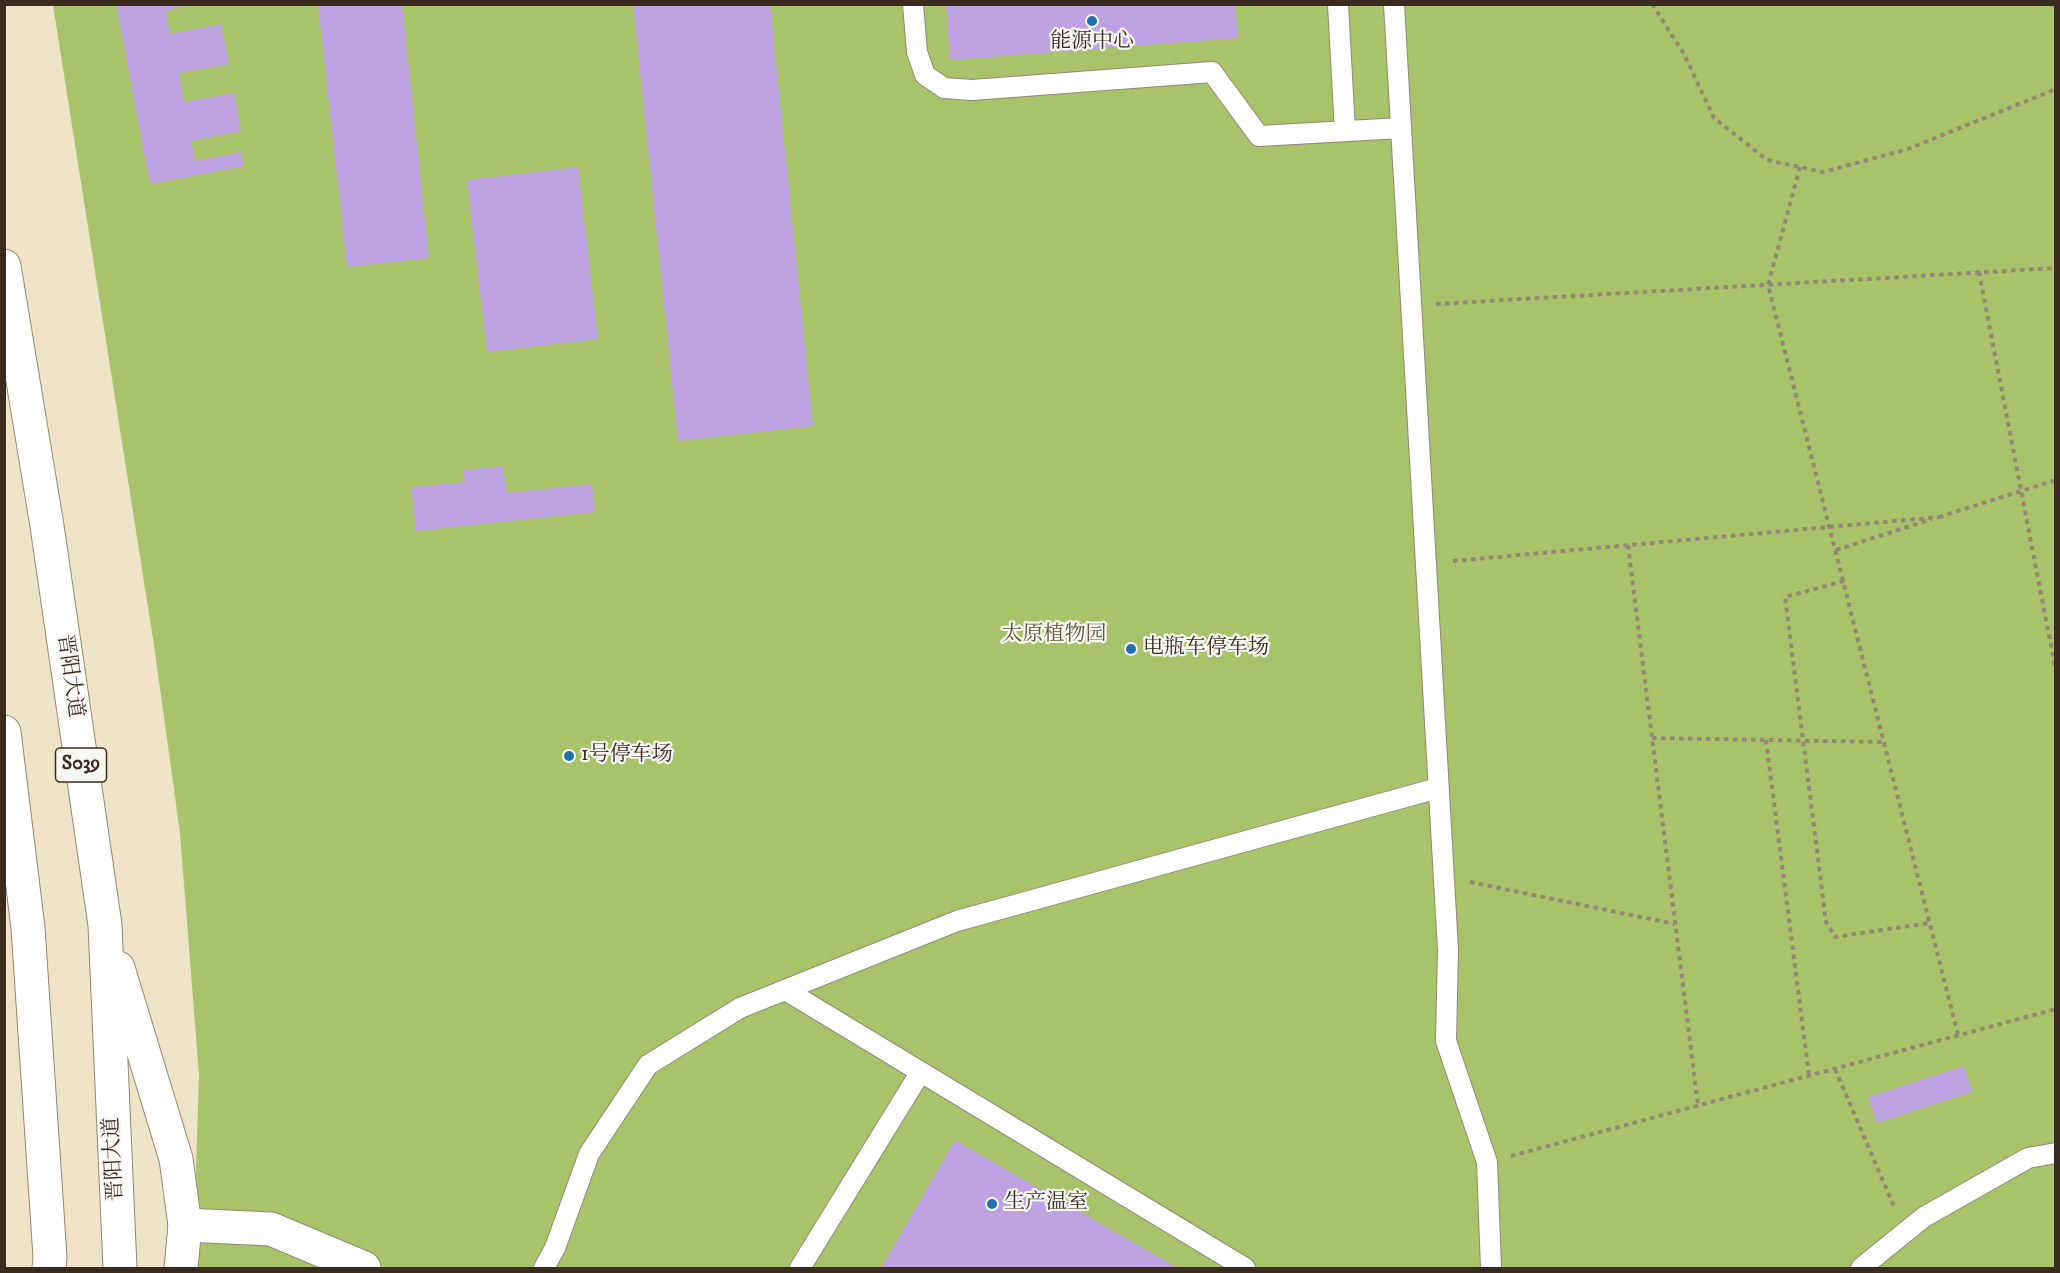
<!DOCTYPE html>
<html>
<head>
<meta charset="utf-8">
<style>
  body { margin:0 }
  #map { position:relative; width:2060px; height:1273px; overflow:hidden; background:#efe4c8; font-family:"IM FELL DW Pica",serif }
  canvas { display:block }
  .frame { position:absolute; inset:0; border:6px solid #3b2a1e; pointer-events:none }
</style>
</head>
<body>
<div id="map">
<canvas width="2060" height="1273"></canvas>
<div class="frame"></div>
</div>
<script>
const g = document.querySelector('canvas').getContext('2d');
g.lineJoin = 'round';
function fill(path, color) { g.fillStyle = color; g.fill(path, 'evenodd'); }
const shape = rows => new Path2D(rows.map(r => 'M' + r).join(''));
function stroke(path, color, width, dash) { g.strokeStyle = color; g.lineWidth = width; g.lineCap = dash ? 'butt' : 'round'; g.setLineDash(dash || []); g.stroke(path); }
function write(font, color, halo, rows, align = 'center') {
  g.font = font + ' "IM FELL DW Pica","Noto Serif SC",serif'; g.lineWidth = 4.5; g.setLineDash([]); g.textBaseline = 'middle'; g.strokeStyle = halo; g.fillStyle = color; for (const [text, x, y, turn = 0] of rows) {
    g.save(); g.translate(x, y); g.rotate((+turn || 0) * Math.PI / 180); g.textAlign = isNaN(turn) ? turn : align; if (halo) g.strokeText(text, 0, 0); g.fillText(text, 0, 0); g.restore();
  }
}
const green = shape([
  [53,5,2055,5,2055,1268,193,1268,199,1075,180,833,154,645]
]);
const building = shape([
  [116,4,191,4,166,11,170,34,221,24,229,64,179,73,184,102,234,93,241,131,191,141,195,161,241,152,244,166,150,184],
  [318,4,402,4,429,258,347,267],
  [633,4,770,4,813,426,678,441],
  [946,4,1235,4,1238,38,950,60],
  [578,167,598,339,487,352,467,180],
  [503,466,507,493,592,484,595,512,416,531,411,487,465,482,463,470],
  [1964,1066,1972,1092,1877,1123,1868,1097],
  [955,1140,1178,1268,881,1268]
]);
const path = shape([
  [1652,4,1684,54,1714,118,1767,160,1823,172,1908,149,2056,89],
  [1800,167,1768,285,1958,1035],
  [1979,272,2056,672],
  [1436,304,2056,268],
  [1939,517,2056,480],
  [1628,545,1698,1105],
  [1836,550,1932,519],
  [1453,561,1939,517],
  [1844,581,1785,597,1826,922,1835,937,1930,923],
  [1652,738,1884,742],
  [1766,740,1809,1075],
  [1470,882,1675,924],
  [1835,1069,1895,1209],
  [1511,1156,2056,1009]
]);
const service = shape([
  [913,4,917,52,925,75,944,88,972,90,1212,72,1259,136,1401,128],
  [1338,4,1345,131],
  [1394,4,1448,950,1446,1041,1487,1162,1491,1268],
  [787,991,1245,1268],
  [544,1268,555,1248,589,1154,648,1065,740,1008,957,921,1438,788],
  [800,1268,920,1073],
  [1861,1268,1924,1217,2028,1158,2056,1153]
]);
const minor = shape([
  [185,1225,271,1229,364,1268]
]);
const trunk = shape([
  [4,266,47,526,105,925,120,1268],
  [4,732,28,928,50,1257,49,1268],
  [118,968,176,1159,185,1225,181,1268]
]);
const markers = [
  [1092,21,6,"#1f6fb2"],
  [1131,649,6,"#1f6fb2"],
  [569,756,6,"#1f6fb2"],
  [992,1204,6,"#1f6fb2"]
];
const shields = [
  [81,765,51]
];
const shieldNames = [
  ["S039",81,765]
];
const poiNames = [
  ["能源中心",1092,43,"center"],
  ["电瓶车停车场",1143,649],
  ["1号停车场",581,756],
  ["生产温室",1004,1204]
];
const parkNames = [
  ["太原植物园",1054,636]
];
const streetNames = [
  ["晋阳大道",69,676,82],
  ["晋阳大道",115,1159,-93]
];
fill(green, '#a8c36a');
fill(building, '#bea2e1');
stroke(service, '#958773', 22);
stroke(minor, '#958773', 35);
stroke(trunk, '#958773', 35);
stroke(path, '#958773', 4, [4.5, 4.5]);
stroke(service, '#fff', 20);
stroke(minor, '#fff', 33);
stroke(trunk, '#fff', 33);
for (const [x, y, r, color] of markers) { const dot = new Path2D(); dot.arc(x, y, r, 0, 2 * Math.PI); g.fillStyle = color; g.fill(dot); stroke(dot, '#f6f6f2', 2); }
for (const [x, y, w] of shields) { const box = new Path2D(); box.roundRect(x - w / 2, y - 17, w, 34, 4.5); g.fillStyle = '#f6f6f2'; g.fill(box); stroke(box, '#3b2a1e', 1.5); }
write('bold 20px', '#3b2a1e', null, shieldNames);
write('21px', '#3b2a1e', '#f6f6f2', poiNames, 'left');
write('21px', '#5c5835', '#f6f6f2', parkNames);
write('21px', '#3b2a1e', '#f6f6f2', streetNames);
</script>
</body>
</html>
